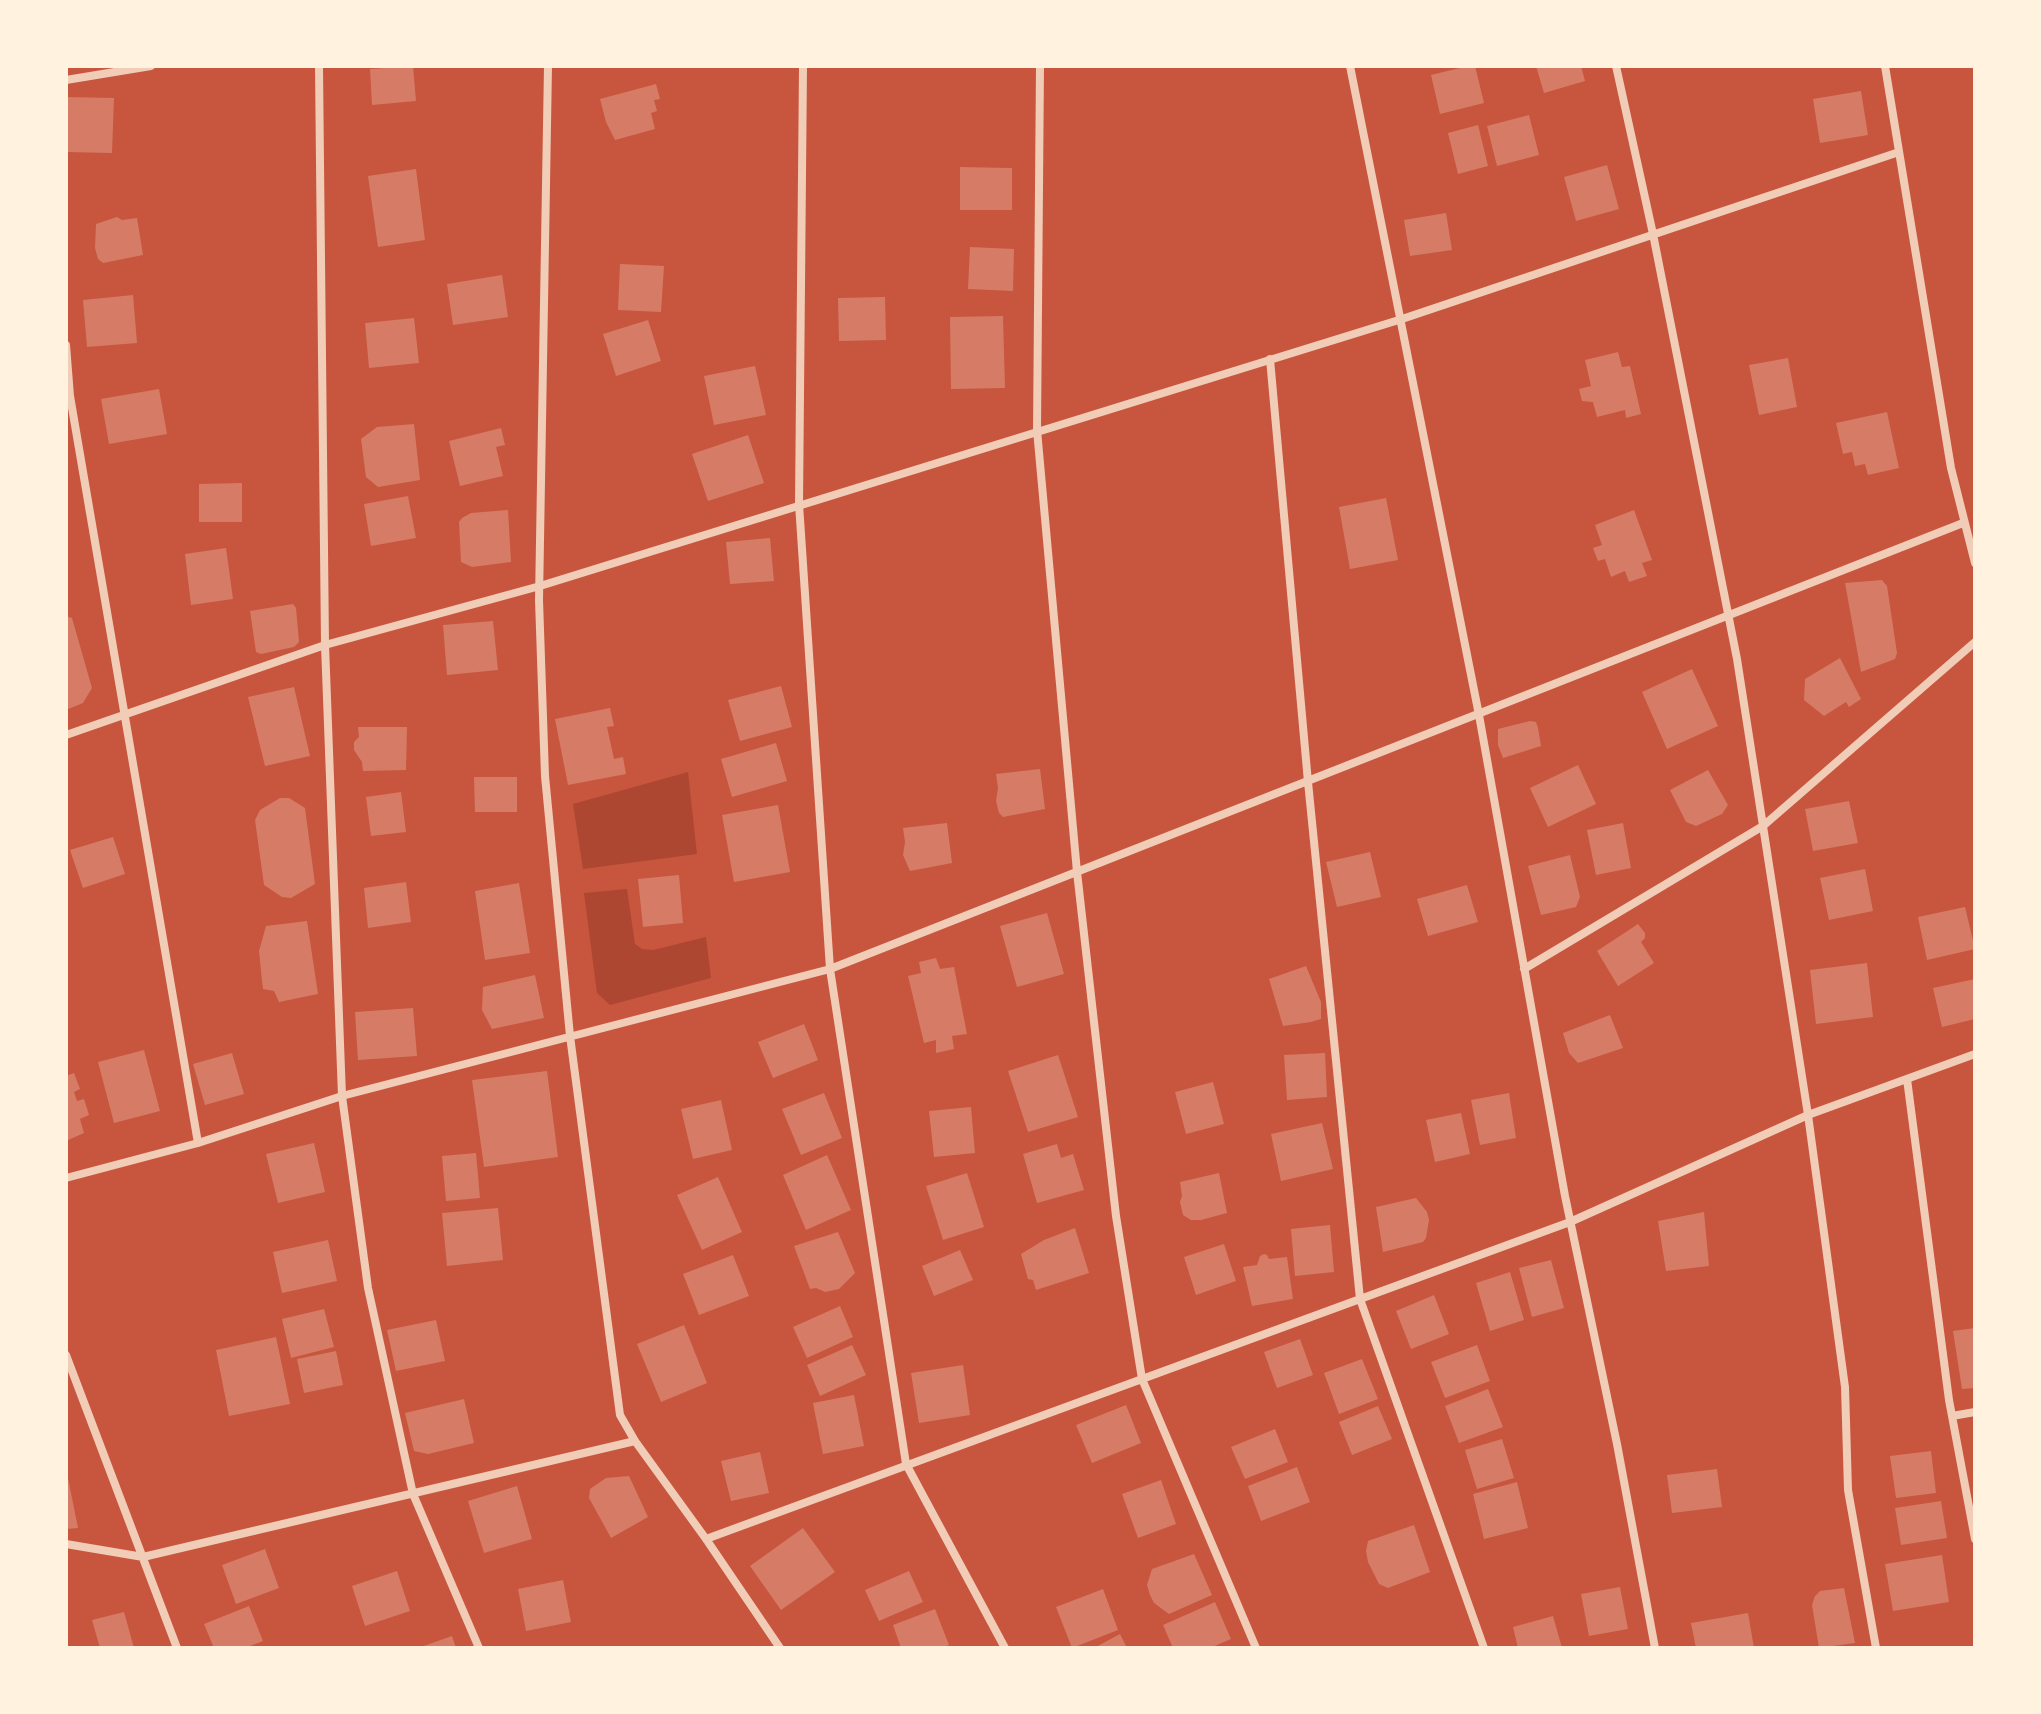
<!DOCTYPE html>
<html>
<head>
<meta charset="utf-8">
<style>
  body { margin:0 }
  #map { position:relative; width:2041px; height:1714px; overflow:hidden; background:#c8553d; font-family:"Fira Sans Condensed",sans-serif }
  canvas { display:block }
  .frame { position:absolute; inset:0; border:68px solid #fff3e0; pointer-events:none }
</style>
</head>
<body>
<div id="map">
<canvas width="2041" height="1714"></canvas>
<div class="frame"></div>
</div>
<script>
const g = document.querySelector('canvas').getContext('2d');
g.lineJoin = 'round';
function fill(path, color) { g.fillStyle = color; g.fill(path, 'evenodd'); }
const shape = rows => new Path2D(rows.map(r => 'M' + r).join(''));
function stroke(path, color, width, dash) { g.strokeStyle = color; g.lineWidth = width; g.lineCap = dash ? 'butt' : 'round'; g.setLineDash(dash || []); g.stroke(path); }
const green = shape([
  [688,772,697,854,583,869,573,804],
  [627,889,635,944,642,949,653,950,706,937,711,978,610,1005,597,993,584,893]
]);
const building = shape([
  [413,66,416,101,372,105,370,69],
  [1468,66,1475,66,1484,103,1440,114,1431,75],
  [1536,66,1581,66,1585,81,1544,93],
  [656,84,660,99,654,100,657,111,651,113,655,129,615,140,606,122,600,99],
  [1861,91,1868,135,1820,143,1813,99],
  [66,97,114,98,112,153,66,152],
  [1529,115,1539,155,1497,166,1487,126],
  [1478,125,1488,166,1458,174,1448,133],
  [1607,165,1619,209,1576,221,1564,177],
  [960,167,1012,168,1012,210,960,210],
  [416,169,425,240,378,247,368,176],
  [1446,213,1452,250,1410,256,1404,220],
  [117,217,122,220,137,218,143,255,103,263,98,259,95,248,96,224],
  [970,247,1014,249,1013,291,968,289],
  [620,264,664,266,661,312,618,310],
  [502,275,508,317,453,325,447,284],
  [133,295,137,343,87,347,83,300],
  [885,297,886,340,839,341,838,298],
  [1003,316,1005,388,951,389,950,317],
  [414,318,419,363,369,368,365,323],
  [648,320,661,361,616,376,603,334],
  [1618,352,1622,367,1630,366,1641,414,1626,418,1625,410,1597,417,1593,402,1582,401,1579,389,1591,386,1585,360],
  [1788,358,1797,407,1759,415,1749,365],
  [755,366,766,415,714,425,704,376],
  [159,389,167,434,109,444,101,399],
  [1887,412,1899,468,1868,475,1865,464,1855,466,1852,452,1843,454,1836,423],
  [414,424,420,480,378,487,366,477,361,439,377,427],
  [501,428,505,445,496,447,503,476,460,486,449,441],
  [748,435,764,483,708,501,692,454],
  [242,483,242,522,199,522,199,484],
  [408,496,416,538,371,546,364,504],
  [1386,498,1398,560,1350,569,1339,507],
  [508,510,511,562,472,567,461,562,459,522,462,518,471,513],
  [1634,510,1652,560,1642,563,1647,576,1629,582,1625,571,1611,577,1605,559,1598,561,1593,548,1602,545,1595,525],
  [770,538,774,581,730,584,726,542],
  [226,548,233,599,191,605,185,554],
  [1882,580,1887,586,1897,653,1895,659,1861,672,1845,583],
  [293,604,296,608,299,642,294,647,261,654,256,652,250,611],
  [66,616,72,618,92,688,83,703,66,710],
  [493,621,498,670,447,675,443,625],
  [1840,658,1861,699,1849,707,1846,702,1824,716,1804,700,1805,679],
  [1692,669,1718,726,1667,749,1642,692],
  [781,686,792,727,740,741,728,700],
  [294,687,310,756,265,766,248,697],
  [610,708,614,726,607,727,614,759,623,757,626,774,568,785,555,719],
  [1530,721,1536,722,1538,728,1541,746,1503,758,1498,745,1498,729],
  [358,727,407,727,406,770,363,771,362,762,354,750,354,742,359,737],
  [776,743,787,781,732,797,721,759],
  [1578,765,1596,804,1548,827,1530,788],
  [1040,769,1045,809,1003,817,999,813,996,801,998,788,996,774],
  [1708,770,1728,805,1722,814,1696,826,1686,822,1670,790],
  [474,777,517,777,517,812,475,812],
  [401,792,406,832,371,836,366,797],
  [280,798,289,798,305,808,315,884,291,898,282,897,264,885,255,820,260,810],
  [1849,801,1858,843,1813,851,1805,809],
  [778,805,790,872,734,882,722,815],
  [947,823,952,863,910,871,903,855,905,842,903,828],
  [1623,823,1631,868,1596,875,1587,830],
  [113,837,125,874,83,888,70,850],
  [1370,852,1381,897,1337,907,1326,862],
  [1570,855,1580,897,1576,907,1541,915,1528,866],
  [1865,869,1873,911,1829,920,1820,878],
  [679,875,683,923,643,927,638,879],
  [406,882,411,922,368,928,364,888],
  [519,883,530,953,485,960,475,891],
  [1467,885,1478,922,1428,936,1417,899],
  [1965,907,1975,949,1927,960,1918,917],
  [1047,913,1064,974,1017,987,1000,926],
  [307,921,318,994,279,1002,274,991,263,989,262,981,259,951,266,926],
  [1638,924,1645,933,1645,938,1641,942,1654,963,1618,986,1597,951],
  [936,958,940,969,954,967,967,1034,952,1036,954,1049,936,1053,936,1040,924,1043,908,976,921,973,919,962],
  [1867,963,1873,1017,1816,1024,1810,970],
  [1306,966,1321,1002,1321,1019,1311,1022,1283,1026,1269,979],
  [535,975,544,1018,492,1029,482,1010,483,987],
  [1975,979,1975,1019,1942,1027,1933,988],
  [413,1008,417,1056,358,1060,355,1012],
  [1610,1015,1623,1048,1578,1063,1569,1053,1563,1033],
  [804,1024,818,1060,773,1078,758,1042],
  [144,1050,160,1111,114,1123,98,1062],
  [232,1053,244,1094,205,1105,193,1064],
  [1325,1053,1327,1097,1287,1100,1284,1055],
  [1058,1055,1078,1117,1028,1132,1008,1071],
  [547,1071,558,1157,484,1167,472,1080],
  [74,1073,80,1089,74,1092,77,1101,84,1099,89,1115,80,1119,84,1133,66,1141,66,1076],
  [1213,1082,1224,1124,1186,1134,1175,1092],
  [824,1093,842,1138,801,1155,782,1109],
  [1509,1093,1516,1138,1480,1145,1471,1100],
  [721,1100,732,1150,693,1159,681,1109],
  [971,1107,975,1153,934,1157,929,1111],
  [1461,1113,1470,1154,1435,1162,1426,1120],
  [1322,1123,1333,1169,1281,1181,1271,1134],
  [314,1143,325,1192,278,1203,266,1154],
  [1057,1144,1061,1158,1073,1154,1084,1190,1037,1203,1023,1154],
  [476,1153,480,1198,446,1201,442,1156],
  [827,1155,851,1210,806,1230,783,1175],
  [967,1173,984,1227,943,1240,926,1186],
  [1219,1173,1227,1213,1201,1220,1191,1220,1183,1215,1180,1202,1182,1196,1180,1182],
  [718,1177,742,1232,702,1250,677,1195],
  [1416,1198,1427,1212,1429,1220,1426,1238,1423,1242,1383,1252,1376,1207],
  [498,1208,503,1260,447,1266,442,1213],
  [1704,1212,1709,1266,1666,1271,1658,1221],
  [1330,1225,1334,1272,1295,1276,1291,1229],
  [1075,1228,1089,1273,1036,1290,1033,1280,1028,1279,1021,1254,1044,1240],
  [838,1232,855,1273,839,1289,825,1292,816,1288,810,1289,794,1246],
  [328,1240,337,1281,282,1293,273,1252],
  [1224,1244,1236,1281,1196,1295,1184,1257],
  [960,1250,973,1280,934,1296,922,1266],
  [1264,1254,1267,1255,1269,1259,1287,1257,1293,1299,1252,1306,1243,1267,1257,1265,1260,1256],
  [733,1255,749,1296,699,1315,683,1274],
  [1551,1260,1564,1308,1532,1317,1519,1268],
  [1510,1272,1524,1320,1490,1331,1476,1283],
  [1434,1295,1449,1334,1411,1349,1396,1311],
  [840,1306,853,1337,807,1358,793,1327],
  [324,1309,334,1347,291,1358,282,1319],
  [436,1320,445,1361,396,1371,387,1330],
  [684,1325,707,1383,661,1402,637,1344],
  [1975,1328,1975,1388,1962,1389,1953,1331],
  [276,1337,290,1404,229,1416,216,1350],
  [1300,1339,1313,1375,1277,1388,1264,1352],
  [852,1345,866,1375,820,1396,807,1365],
  [1477,1345,1490,1381,1445,1398,1431,1362],
  [336,1351,343,1385,304,1393,297,1359],
  [1362,1359,1378,1399,1339,1414,1324,1373],
  [963,1365,970,1415,919,1423,911,1373],
  [1488,1389,1503,1427,1459,1443,1445,1406],
  [854,1395,864,1446,823,1454,813,1403],
  [464,1399,474,1443,428,1454,414,1451,405,1413],
  [1126,1405,1141,1443,1092,1463,1076,1425],
  [1378,1406,1392,1439,1352,1455,1339,1422],
  [1275,1429,1288,1462,1245,1479,1231,1447],
  [1502,1439,1514,1478,1477,1489,1465,1450],
  [1931,1451,1936,1493,1896,1498,1890,1456],
  [760,1452,769,1493,731,1501,721,1461],
  [1297,1467,1310,1502,1261,1521,1248,1486],
  [1717,1469,1722,1507,1672,1513,1667,1475],
  [67,1473,78,1528,66,1529],
  [629,1476,648,1517,611,1538,589,1498,590,1489,606,1478],
  [1161,1480,1176,1524,1138,1538,1122,1494],
  [1517,1482,1528,1528,1484,1539,1473,1494],
  [517,1486,532,1539,484,1553,468,1501],
  [1941,1501,1947,1538,1901,1545,1895,1508],
  [1414,1525,1430,1572,1388,1588,1379,1584,1368,1562,1366,1551,1368,1541],
  [803,1528,835,1572,781,1610,750,1566],
  [265,1549,279,1588,236,1604,222,1565],
  [1194,1554,1212,1595,1169,1614,1154,1603,1150,1595,1147,1585,1152,1569],
  [1942,1555,1949,1602,1893,1611,1885,1564],
  [397,1571,410,1611,365,1626,352,1586],
  [909,1571,923,1602,879,1621,865,1590],
  [563,1580,571,1622,526,1631,518,1589],
  [1620,1587,1628,1629,1589,1636,1581,1594],
  [1844,1588,1855,1643,1819,1648,1812,1605,1815,1596,1820,1591],
  [1103,1589,1118,1630,1072,1648,1056,1607],
  [1215,1602,1231,1639,1210,1648,1173,1648,1163,1625],
  [249,1606,263,1641,245,1648,214,1648,204,1624],
  [935,1609,949,1645,941,1648,901,1648,893,1625],
  [124,1612,134,1648,100,1648,92,1620],
  [1748,1613,1754,1648,1696,1648,1691,1623],
  [1553,1616,1562,1648,1518,1648,1513,1627],
  [1120,1634,1127,1648,1094,1648],
  [452,1636,456,1648,418,1648]
]);
const minor = shape([
  [319,66,325,645,342,1096,368,1288,413,1494,479,1648],
  [548,66,539,600,545,776,570,1036,620,1415,635,1441,706,1539,780,1648],
  [803,66,799,504,830,969,906,1464,1005,1648],
  [1040,66,1037,430,1077,872,1116,1216,1142,1379,1256,1648],
  [1350,66,1479,715,1565,1196,1617,1444,1655,1648],
  [1616,66,1653,234,1737,659,1808,1115,1845,1387,1848,1490,1876,1648],
  [1885,66,1951,468,1975,563],
  [66,80,151,66],
  [66,345,70,396,198,1143],
  [1270,359,1308,782,1360,1299,1484,1648],
  [66,735,325,645,540,586,1402,319,1899,152],
  [1524,969,1763,826,1975,642],
  [1907,1079,1949,1400,1975,1539],
  [66,1178,198,1143,342,1096,830,969,1963,523],
  [66,1355,177,1648],
  [1952,1416,1975,1412],
  [706,1539,1570,1222,1808,1115,1975,1054],
  [66,1544,143,1557,635,1441]
]);
fill(green, '#ae4732');
fill(building, '#d67c66');
stroke(minor, '#f1ccb7', 8);
</script>
</body>
</html>
